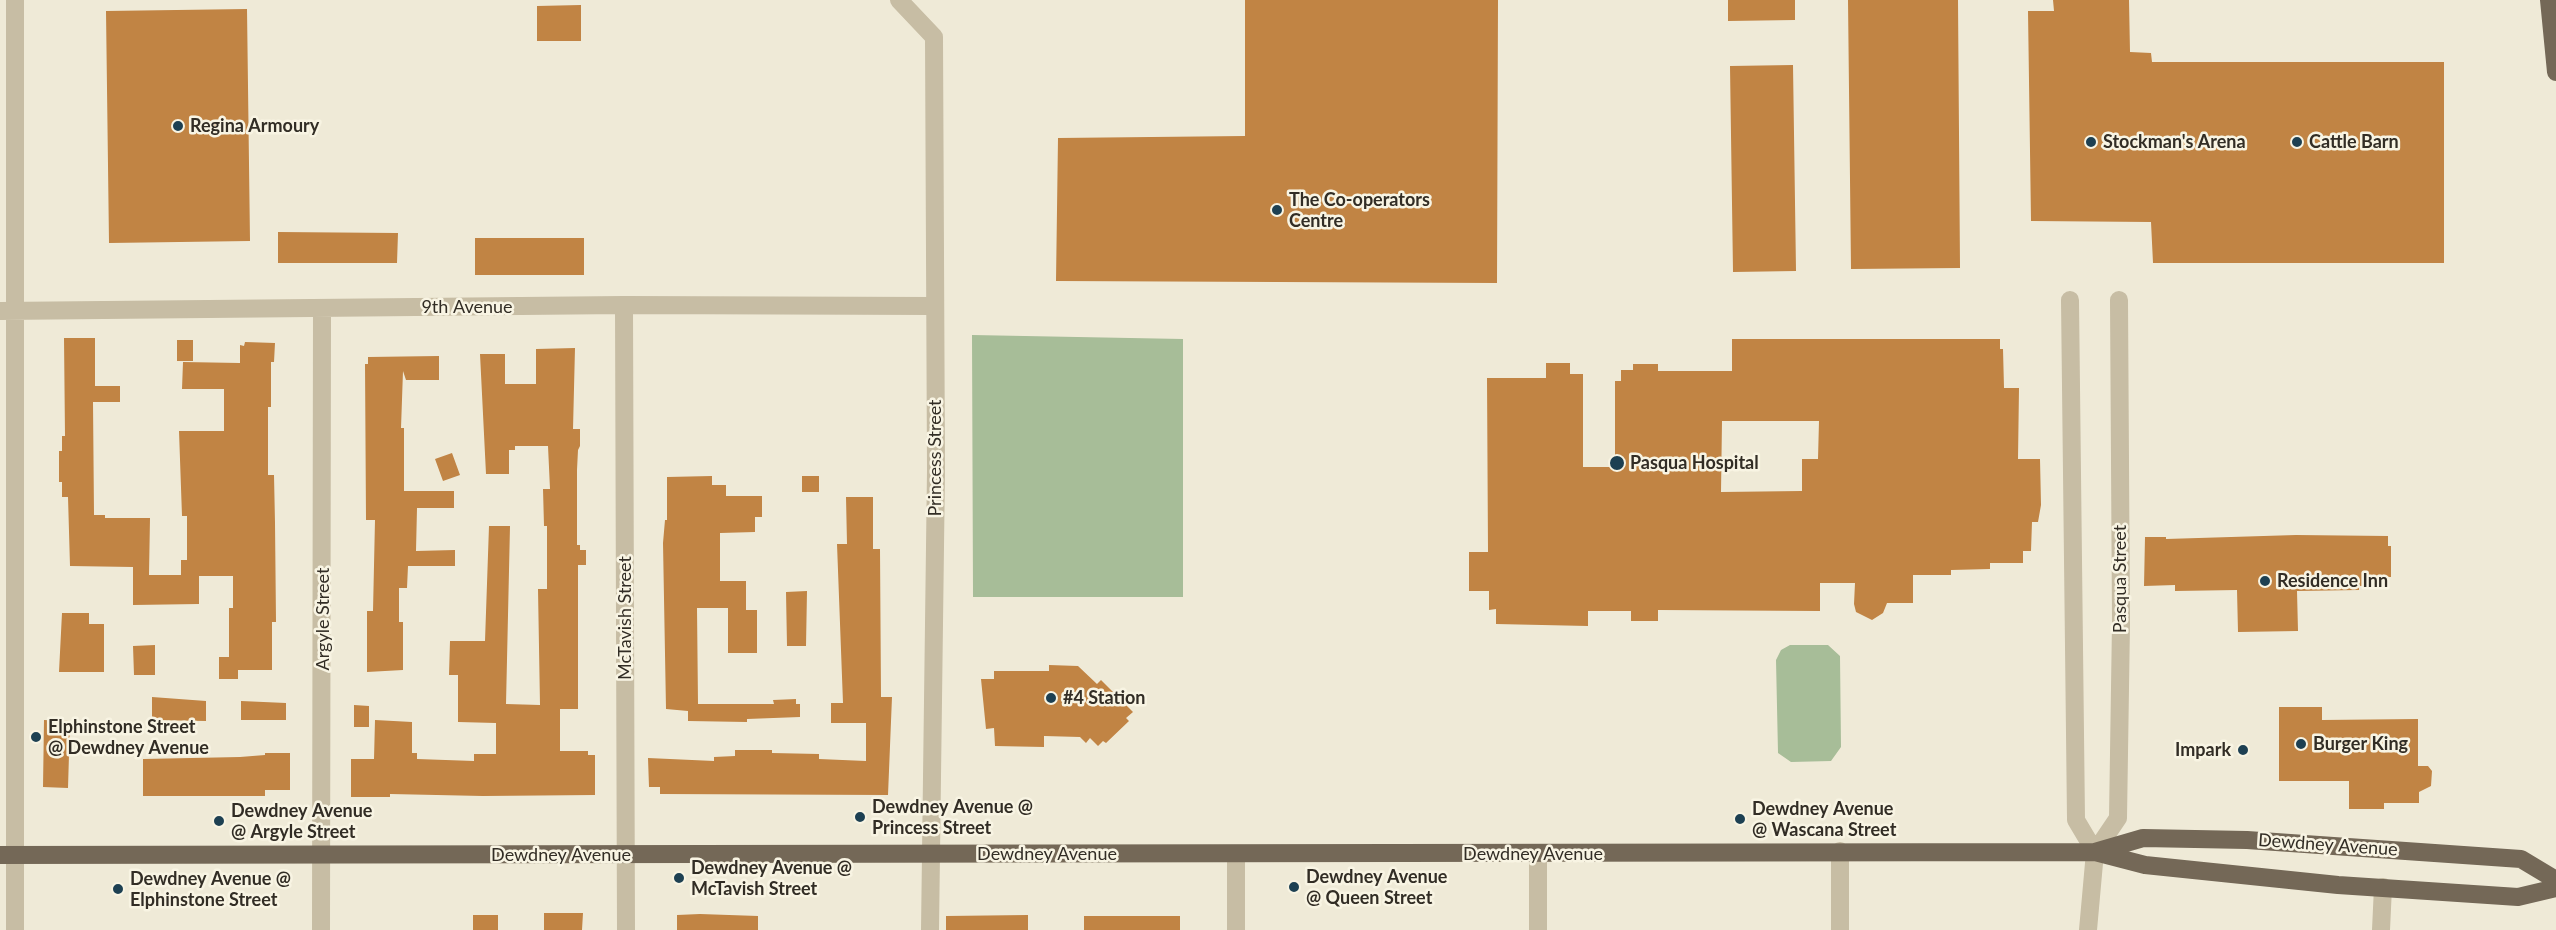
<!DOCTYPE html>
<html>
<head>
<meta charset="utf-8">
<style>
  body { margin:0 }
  canvas { display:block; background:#efead7 }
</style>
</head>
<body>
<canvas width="2556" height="930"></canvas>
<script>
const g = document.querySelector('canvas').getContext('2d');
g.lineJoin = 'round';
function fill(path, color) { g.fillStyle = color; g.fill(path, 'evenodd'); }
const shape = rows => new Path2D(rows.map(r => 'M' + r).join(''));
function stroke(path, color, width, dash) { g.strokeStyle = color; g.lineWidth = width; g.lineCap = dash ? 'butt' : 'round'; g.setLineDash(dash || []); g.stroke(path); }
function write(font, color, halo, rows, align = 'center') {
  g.font = font + ' Lato,sans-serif'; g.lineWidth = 5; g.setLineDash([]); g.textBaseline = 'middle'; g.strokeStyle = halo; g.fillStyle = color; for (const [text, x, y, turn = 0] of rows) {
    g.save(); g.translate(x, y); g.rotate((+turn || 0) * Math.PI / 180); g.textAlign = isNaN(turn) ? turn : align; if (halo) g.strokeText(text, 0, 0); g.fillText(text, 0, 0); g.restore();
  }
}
const green = shape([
  [972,335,1183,339,1183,597,973,597],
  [1790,645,1828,645,1840,656,1841,747,1831,761,1791,762,1778,753,1776,660,1781,650]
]);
const building = shape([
  [1245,0,1498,0,1497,283,1056,281,1058,138,1245,136],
  [1728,0,1795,0,1795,20,1728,21],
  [1848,0,1958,0,1960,268,1851,269],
  [2053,0,2129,0,2130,52,2151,53,2152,62,2444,62,2444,263,2153,263,2151,222,2031,221,2028,11,2054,11],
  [581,5,581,41,537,41,537,6],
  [247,9,250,241,109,243,106,11],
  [1793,65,1796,271,1733,272,1730,66],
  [278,232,398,233,397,263,278,263],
  [475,238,584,238,584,275,475,275],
  [64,338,95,338,95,386,120,386,120,402,93,402,94,515,105,515,105,518,150,518,149,575,181,575,181,560,187,560,187,516,182,516,179,431,224,431,224,389,182,389,183,362,240,363,240,345,244,346,245,342,275,343,274,362,271,362,271,407,268,407,268,475,274,475,275,523,276,622,272,622,272,670,238,670,238,679,219,679,219,657,229,657,229,608,233,608,233,576,199,576,199,604,133,605,133,567,70,566,68,497,62,497,62,482,59,482,59,451,62,451,62,436,65,436],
  [1732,339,2000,339,2000,349,2003,349,2004,388,2019,388,2018,459,2040,459,2041,505,2038,522,2032,522,2031,551,2023,551,2023,563,1990,563,1990,569,1951,570,1951,575,1913,575,1913,603,1887,603,1883,613,1872,620,1856,612,1854,604,1855,583,1820,583,1820,611,1658,610,1658,621,1631,621,1631,611,1588,611,1588,626,1496,624,1496,609,1489,610,1489,591,1469,591,1469,552,1488,552,1487,378,1546,378,1546,363,1570,363,1570,374,1583,374,1583,467,1615,467,1615,381,1621,381,1621,370,1633,370,1633,364,1658,364,1658,371,1732,371],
  [1722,421,1819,421,1818,459,1802,459,1802,491,1721,492],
  [177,340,193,340,193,361,177,361],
  [575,348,573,429,580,429,580,446,578,450,577,470,577,545,580,545,580,550,586,550,586,565,578,565,578,709,560,709,560,751,588,751,588,755,595,755,595,795,483,796,390,794,390,797,351,797,351,759,374,759,375,720,412,722,412,753,417,753,417,759,474,761,474,754,496,754,496,723,458,722,458,675,449,675,450,641,485,641,489,526,510,526,506,704,540,705,538,589,547,589,547,526,544,526,543,489,550,489,548,446,515,446,515,450,509,450,509,474,486,474,480,354,505,354,505,384,536,384,536,349],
  [439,356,439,380,406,380,403,371,401,428,404,428,404,491,454,491,454,508,417,508,416,551,455,550,455,566,408,566,407,588,399,588,399,622,403,622,403,670,367,672,367,611,373,611,375,520,366,520,365,364,368,364,368,357],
  [452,453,460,475,443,481,435,459],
  [712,476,712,485,726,485,726,496,762,496,762,517,755,517,755,532,720,533,720,581,746,581,746,610,757,610,757,653,728,653,728,608,697,608,698,704,774,704,773,700,796,699,796,704,800,704,800,717,747,719,747,722,688,721,688,711,666,709,663,543,665,520,667,520,667,477],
  [802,476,819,476,819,492,802,492],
  [846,497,873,497,873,549,880,549,881,697,892,697,888,795,660,794,660,787,649,787,648,758,714,761,714,757,735,756,735,750,772,750,772,753,819,754,819,759,866,761,866,723,831,723,831,703,843,703,837,544,847,544],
  [2296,535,2388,536,2388,546,2391,546,2391,577,2387,577,2387,585,2359,586,2359,590,2297,591,2298,631,2238,632,2237,590,2175,591,2175,585,2144,586,2145,537,2166,537,2166,539],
  [807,591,806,646,787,646,786,592],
  [62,613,89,613,89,624,104,624,104,672,59,672],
  [155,645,155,675,134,675,133,646],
  [1049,665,1078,666,1097,684,1101,680,1133,712,1126,718,1129,721,1106,743,1103,741,1098,746,1090,738,1086,743,1080,737,1044,736,1044,747,995,746,994,728,986,729,981,679,994,679,994,671,1049,671],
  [152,697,206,701,206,721,152,720],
  [241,701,286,703,286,720,241,720],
  [354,705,369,706,369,727,354,727],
  [2279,707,2322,707,2322,720,2418,719,2418,766,2428,766,2432,771,2431,786,2419,792,2419,803,2384,803,2384,809,2349,809,2349,781,2279,781],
  [44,720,70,721,68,788,43,787],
  [265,753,290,753,290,790,265,790,265,796,143,796,143,759,240,757,265,755],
  [544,913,583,913,582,930,544,930],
  [700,914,758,916,758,930,677,930,677,915],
  [473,915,498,915,498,930,473,930],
  [1028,915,1028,930,946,930,946,916],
  [1084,916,1180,916,1180,930,1084,930]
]);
const minor = shape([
  [15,0,15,930],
  [899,0,934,37,936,470,930,930],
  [2070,300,2076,820,2095,852],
  [624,305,626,930],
  [0,311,624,305,935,306],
  [321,930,322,308],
  [1236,930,1236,854],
  [1538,930,1538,854],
  [1840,930,1840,851],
  [2088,930,2095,852,2118,818,2121,623,2119,300],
  [2381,930,2383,887]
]);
const major = shape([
  [2549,0,2556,72],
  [2095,852,2143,838,2247,840,2521,859,2556,880],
  [0,855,2095,852,2145,865,2338,885,2518,897,2556,888]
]);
const markers = [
  [178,126,6,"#1d4052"],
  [2091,142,6,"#1d4052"],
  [2297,142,6,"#1d4052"],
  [1277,210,6,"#1d4052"],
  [1617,463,8,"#1d4052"],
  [2265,581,6,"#1d4052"],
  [1051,698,6,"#1d4052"],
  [36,737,6,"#1d4052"],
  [2301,744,6,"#1d4052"],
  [2243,750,6,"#1d4052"],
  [860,817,6,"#1d4052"],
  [1740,819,6,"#1d4052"],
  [219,821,6,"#1d4052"],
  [679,878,6,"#1d4052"],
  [1294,887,6,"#1d4052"],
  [118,889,6,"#1d4052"]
];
const poiNames = [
  ["Regina Armoury",190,126],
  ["Stockman's Arena",2103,142],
  ["Cattle Barn",2309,142],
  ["The Co-operators",1289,200],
  ["Centre",1289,221],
  ["Pasqua Hospital",1630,463],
  ["Residence Inn",2277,581],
  ["#4 Station",1063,698],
  ["Elphinstone Street",48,727],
  ["@ Dewdney Avenue",48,748],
  ["Burger King",2313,744],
  ["Impark",2231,750,"right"],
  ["Dewdney Avenue @",872,807],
  ["Princess Street",872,828],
  ["Dewdney Avenue",1752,809],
  ["@ Wascana Street",1752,830],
  ["Dewdney Avenue",231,811],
  ["@ Argyle Street",231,832],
  ["Dewdney Avenue @",691,868],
  ["McTavish Street",691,889],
  ["Dewdney Avenue",1306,877],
  ["@ Queen Street",1306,898],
  ["Dewdney Avenue @",130,879],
  ["Elphinstone Street",130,900]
];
const streetNames = [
  ["9th Avenue",467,307],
  ["Princess Street",935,458,-90],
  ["Pasqua Street",2120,579,-90],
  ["McTavish Street",625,618,-90],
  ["Argyle Street",323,619,-90],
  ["Dewdney Avenue",2328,845,4],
  ["Dewdney Avenue",1047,854],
  ["Dewdney Avenue",1533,854],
  ["Dewdney Avenue",561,855]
];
fill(green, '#a7bd98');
fill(building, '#c18444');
stroke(minor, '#c7bda4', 18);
stroke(major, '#746857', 18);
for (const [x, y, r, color] of markers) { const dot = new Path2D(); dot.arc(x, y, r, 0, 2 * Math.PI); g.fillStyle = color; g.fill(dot); stroke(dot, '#f8f4e3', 2); }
write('bold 18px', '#322d25', '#f8f4e3', poiNames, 'left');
write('18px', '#322d25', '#f8f4e3', streetNames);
</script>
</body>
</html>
